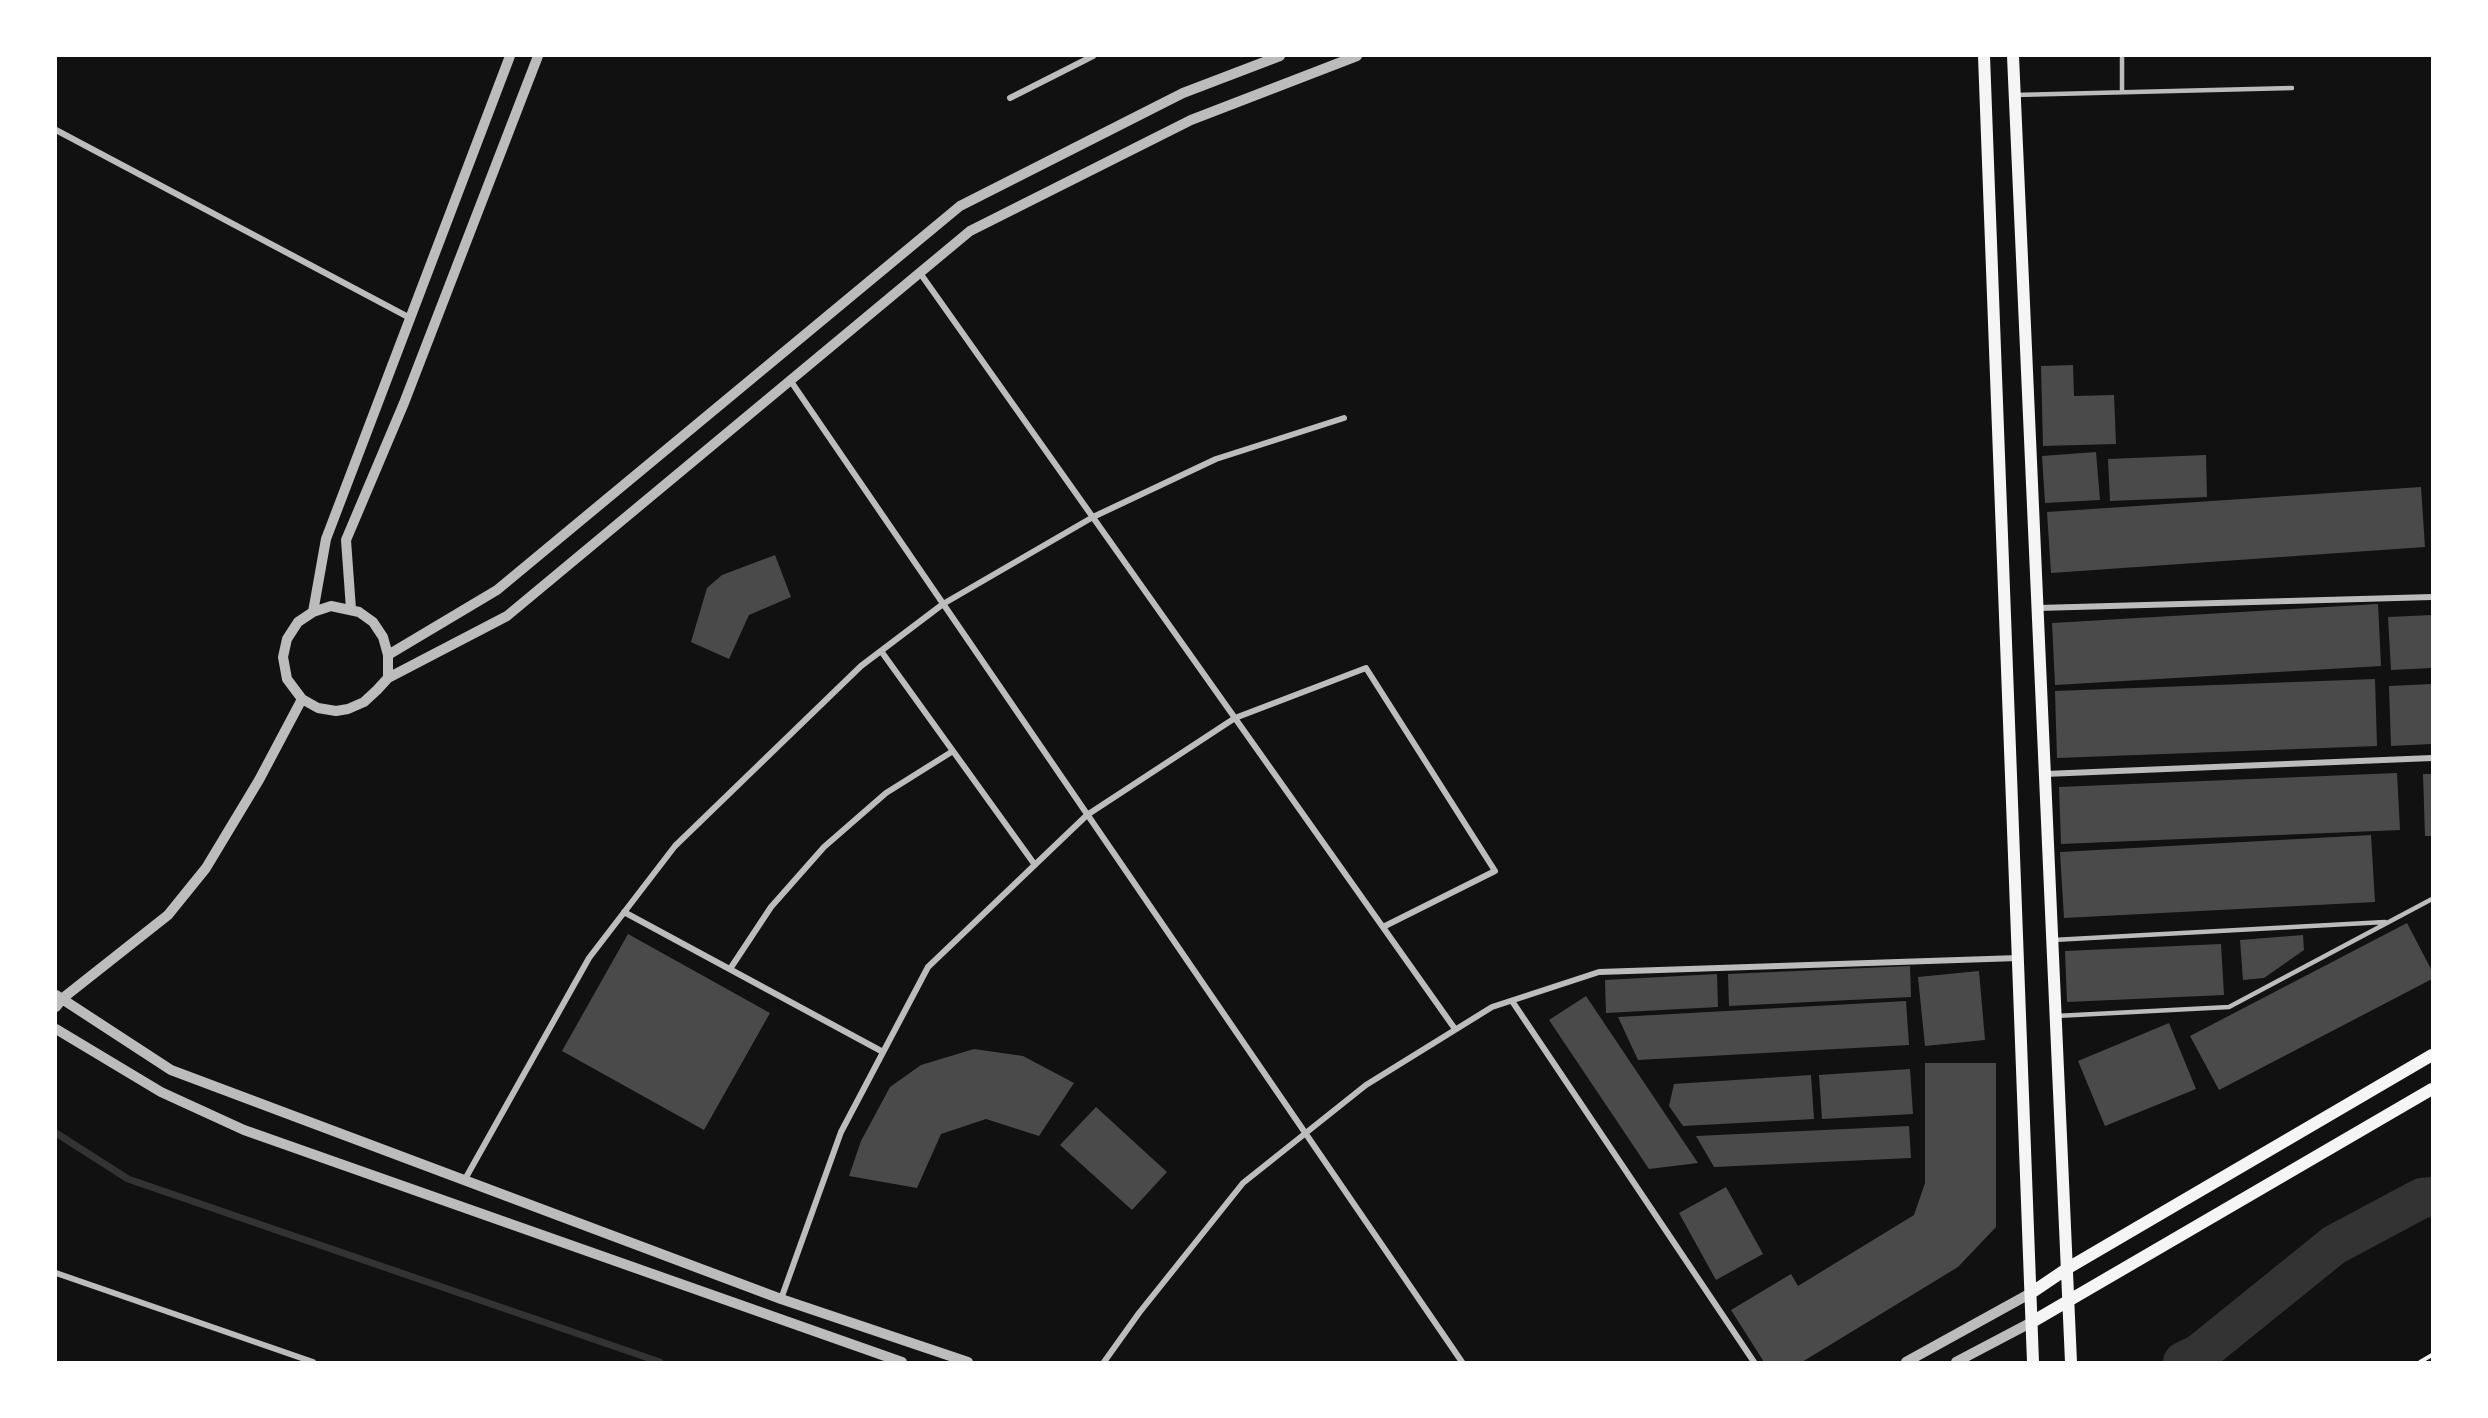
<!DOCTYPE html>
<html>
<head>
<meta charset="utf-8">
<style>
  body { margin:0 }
  #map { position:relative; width:2488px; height:1418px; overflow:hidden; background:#111; font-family:Rubik,sans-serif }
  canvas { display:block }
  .frame { position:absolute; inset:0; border:57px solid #fff; pointer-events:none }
</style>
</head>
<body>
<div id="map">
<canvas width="2488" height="1418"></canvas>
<div class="frame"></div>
</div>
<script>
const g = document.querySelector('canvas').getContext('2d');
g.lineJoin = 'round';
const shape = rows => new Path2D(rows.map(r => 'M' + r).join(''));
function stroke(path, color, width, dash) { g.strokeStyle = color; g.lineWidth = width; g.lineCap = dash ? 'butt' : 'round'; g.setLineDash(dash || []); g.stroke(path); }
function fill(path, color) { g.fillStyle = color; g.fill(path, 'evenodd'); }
const stream = shape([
  [56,1133,128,1179,660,1362]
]);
const river = shape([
  [2183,1362,2199,1354,2334,1245,2422,1198,2432,1197]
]);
const building = shape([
  [2073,365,2074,396,2114,395,2116,444,2043,446,2041,366],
  [2096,452,2100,500,2045,503,2042,456],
  [2206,455,2207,497,2110,501,2108,459],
  [2421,487,2425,547,2051,573,2047,512],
  [775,555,791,597,749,615,729,659,691,642,707,588,722,575],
  [2378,604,2381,666,2055,685,2052,623],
  [2432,615,2432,668,2391,670,2388,617],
  [2375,679,2377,746,2057,758,2055,691],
  [2432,684,2432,744,2391,746,2389,686],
  [2397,773,2400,830,2061,844,2059,787],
  [2423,774,2432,774,2432,836,2425,836],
  [2371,835,2375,902,2064,918,2060,852],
  [2407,923,2432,971,2432,979,2219,1090,2190,1036],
  [628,934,770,1013,704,1130,562,1051],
  [2303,935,2304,950,2264,978,2243,980,2240,940],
  [2221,944,2224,995,2067,1002,2065,951],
  [1910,966,1911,997,1729,1006,1728,974],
  [1979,971,1985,1040,1925,1046,1918,977],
  [1717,974,1718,1007,1606,1013,1605,980],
  [1586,996,1698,1163,1649,1169,1549,1020],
  [1906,1001,1909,1045,1638,1060,1618,1017],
  [2169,1023,2196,1089,2105,1126,2078,1061],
  [974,1049,1023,1056,1074,1083,1039,1136,986,1119,941,1134,917,1188,849,1176,861,1141,890,1087,921,1065],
  [1925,1063,1996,1063,1996,1227,1958,1267,1802,1362,1764,1362,1731,1310,1791,1274,1798,1286,1914,1215,1925,1183],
  [1910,1069,1913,1114,1822,1119,1819,1075],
  [1811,1075,1814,1119,1683,1126,1669,1106,1674,1084],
  [1096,1107,1167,1172,1132,1210,1060,1145],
  [1909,1126,1911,1158,1714,1167,1696,1136],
  [1726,1187,1763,1254,1716,1280,1679,1213]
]);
const path = shape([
  [2420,1362,2432,1355]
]);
const service = shape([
  [2122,56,2122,92],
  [2015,95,2292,88],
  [2053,940,2385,922],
  [2056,1016,2229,1007,2432,899]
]);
const minor = shape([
  [1010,98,1093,56],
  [56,130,410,318],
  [920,273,1455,1029],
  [790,380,1462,1362],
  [2038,608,2432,597],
  [881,651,1035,865],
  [2045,774,2432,758],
  [624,912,883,1052],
  [730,969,771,907,824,847,886,793,953,751],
  [1512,1001,1754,1362],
  [464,1181,589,958,675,846,861,666,943,604,1093,517,1216,459,1344,418],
  [56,1273,313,1362],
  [781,1299,841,1132,928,967,1087,815,1235,718,1366,668,1495,871,1383,927],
  [1104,1362,1139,1313,1243,1183,1366,1085,1492,1007,1599,972,2018,958]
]);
const tertiary = shape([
  [331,606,359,612,373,622,383,637,388,655,388,678,377,690,364,702,348,709,336,711,318,708,302,699,287,679,283,657,287,639,298,622,313,612,331,606],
  [351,609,346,540,404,403,538,56],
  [313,612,326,539,510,56],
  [388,655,497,590,960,206,1183,93,1280,56],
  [388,678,507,616,970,231,1191,120,1357,56],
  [56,995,171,1070,781,1299,968,1362],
  [56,1007,63,998,168,915,206,868,259,780,302,699],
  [56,1029,161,1092,244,1130,902,1362],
  [1906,1362,2031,1293],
  [1956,1362,2032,1322]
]);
const secondary = shape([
  [1984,56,2033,1362],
  [2013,56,2071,1362],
  [2031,1293,2068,1268,2432,1055],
  [2032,1322,2432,1089]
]);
stroke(stream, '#333', 7);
stroke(river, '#333', 40);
fill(building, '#4a4a4a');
stroke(path, '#f5f5f5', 4);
stroke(service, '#bcbcbc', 4.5);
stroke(minor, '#bcbcbc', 6);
stroke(tertiary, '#bcbcbc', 10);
stroke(secondary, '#f5f5f5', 12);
</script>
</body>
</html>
